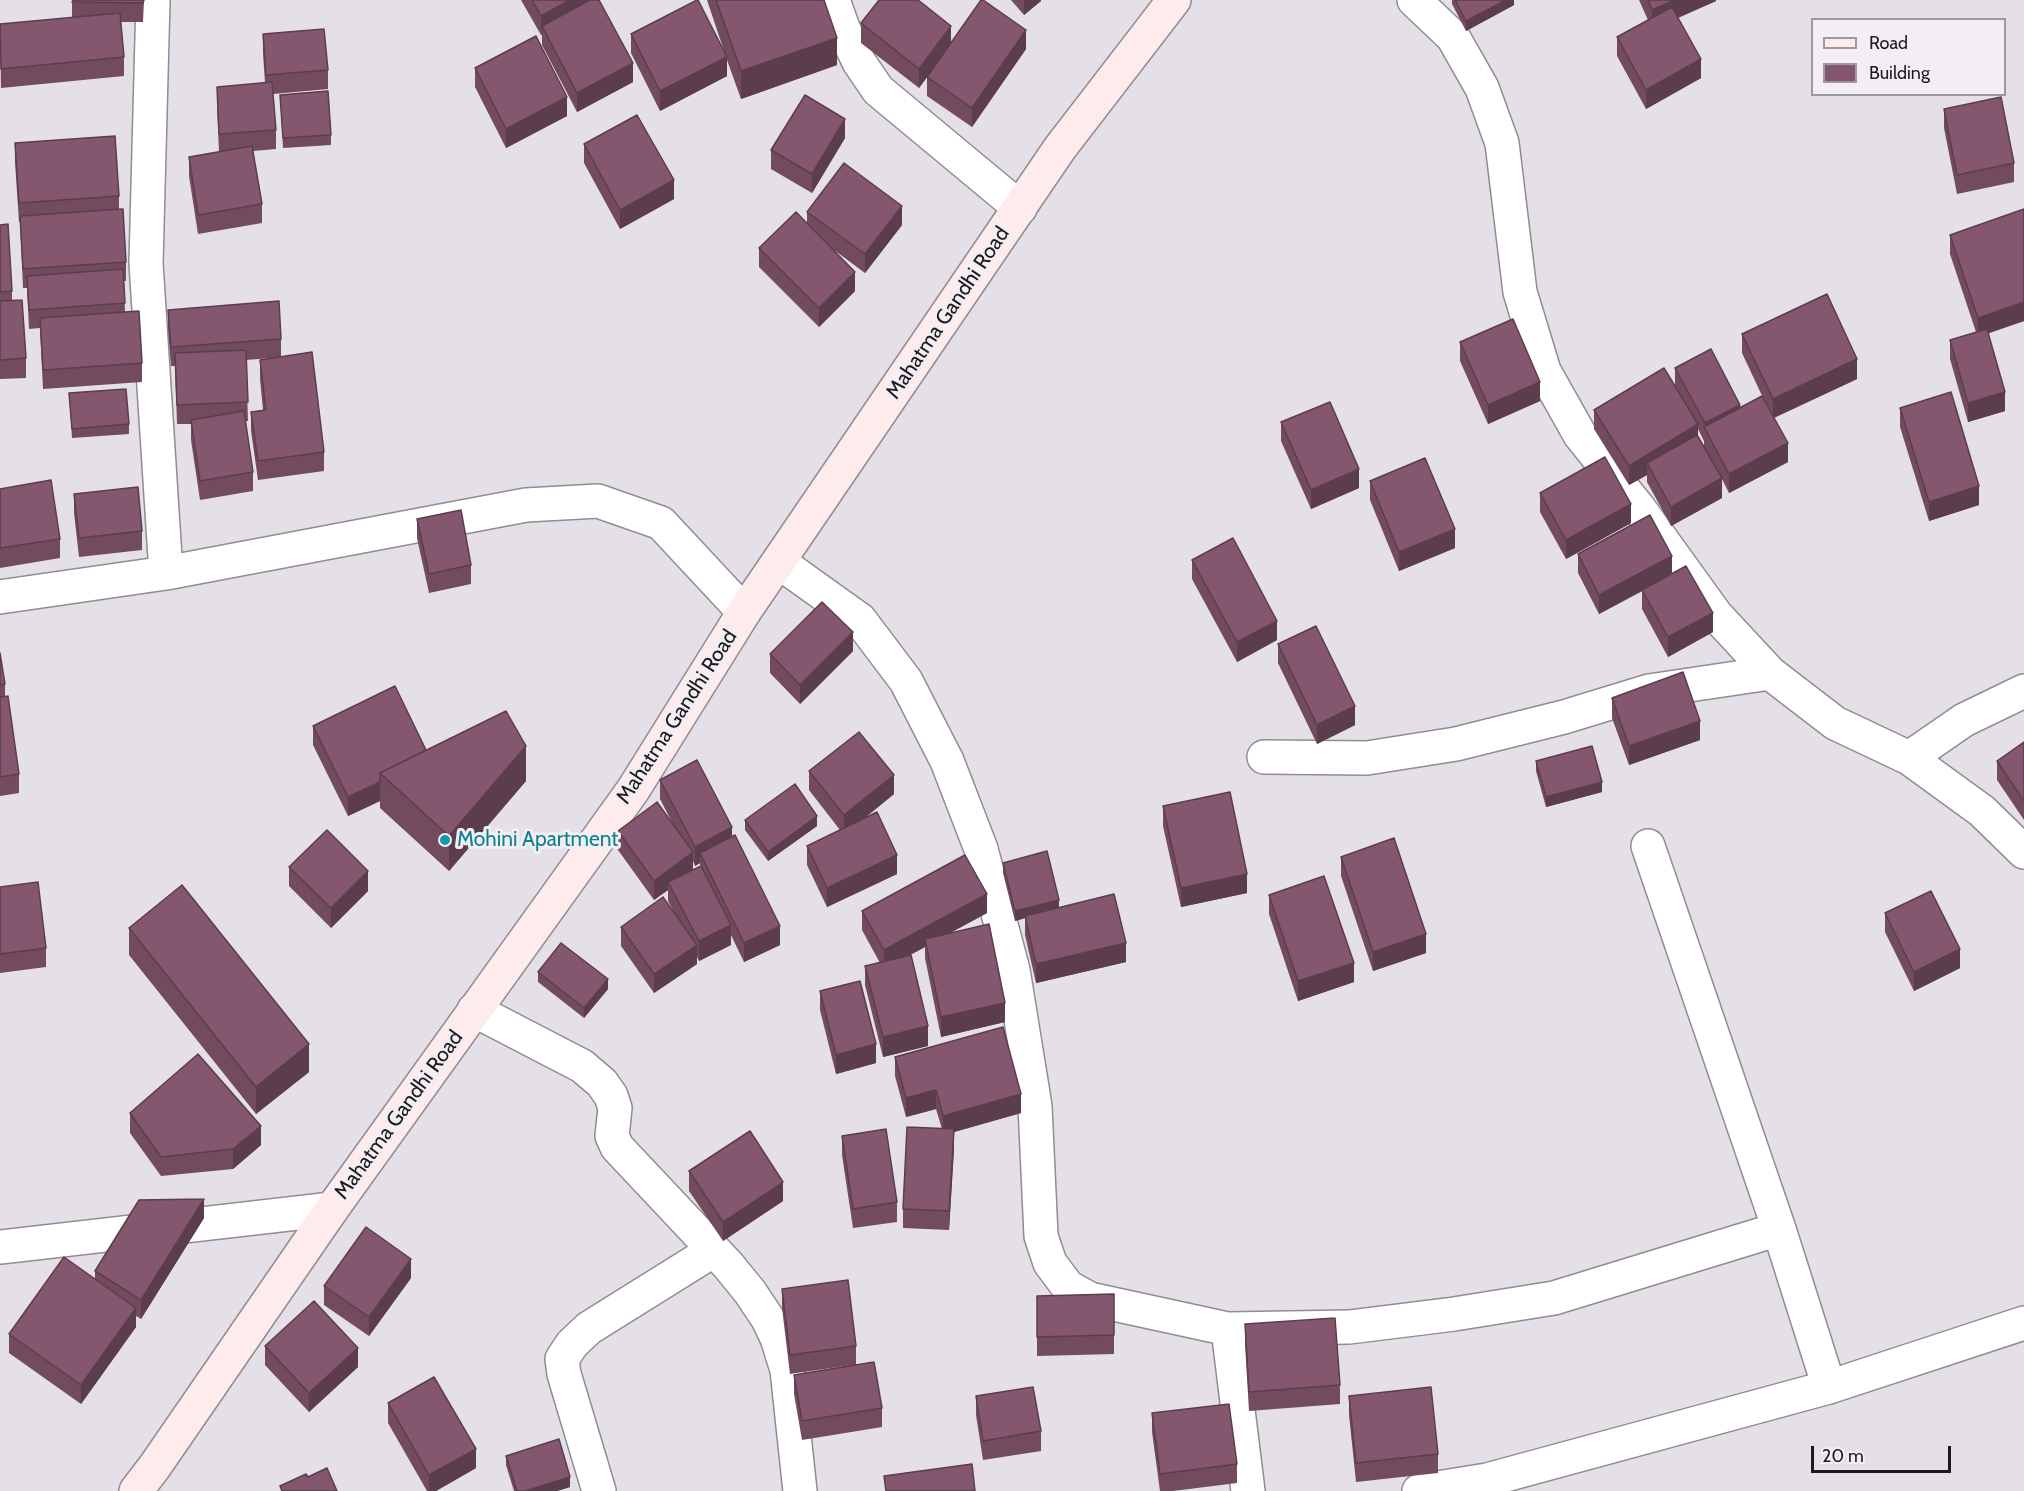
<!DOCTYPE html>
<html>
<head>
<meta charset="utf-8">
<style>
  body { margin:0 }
  #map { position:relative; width:2024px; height:1491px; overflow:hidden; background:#e5e0e7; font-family:Cabin,sans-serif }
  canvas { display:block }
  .legend { position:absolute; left:1811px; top:18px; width:195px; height:78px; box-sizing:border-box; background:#f3eef4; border:2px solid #9d999e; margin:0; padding:8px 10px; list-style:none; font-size:18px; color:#1c1a1c }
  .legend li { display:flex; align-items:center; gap:12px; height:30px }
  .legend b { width:30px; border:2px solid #9d999e }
  .scale { position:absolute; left:1811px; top:1446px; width:140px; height:27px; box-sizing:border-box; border:3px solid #1c1a1c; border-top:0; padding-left:8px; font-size:18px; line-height:21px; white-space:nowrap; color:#1c1a1c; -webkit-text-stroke:4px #f3eef4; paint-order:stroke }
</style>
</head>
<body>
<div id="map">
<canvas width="2024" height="1491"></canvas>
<ul class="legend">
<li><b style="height:8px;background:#fdeceb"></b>Road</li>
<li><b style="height:16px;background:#84576e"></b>Building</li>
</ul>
<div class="scale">20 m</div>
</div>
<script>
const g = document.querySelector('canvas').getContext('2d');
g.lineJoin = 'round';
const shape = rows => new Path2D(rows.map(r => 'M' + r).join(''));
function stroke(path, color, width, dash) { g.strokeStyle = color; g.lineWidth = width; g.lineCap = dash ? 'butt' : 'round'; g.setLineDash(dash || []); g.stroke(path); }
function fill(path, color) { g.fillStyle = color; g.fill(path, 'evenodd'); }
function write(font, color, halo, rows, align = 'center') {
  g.font = font + ' Cabin,sans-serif'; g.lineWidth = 6; g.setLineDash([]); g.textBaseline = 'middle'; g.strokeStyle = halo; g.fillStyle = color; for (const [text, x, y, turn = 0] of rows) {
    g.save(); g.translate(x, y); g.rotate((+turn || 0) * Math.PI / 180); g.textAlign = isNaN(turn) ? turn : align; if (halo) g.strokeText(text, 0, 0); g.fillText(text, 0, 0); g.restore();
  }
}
const minor = shape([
  [153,0,146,263,166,573],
  [833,0,843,28,859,62,878,90,1020,208],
  [1414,0,1453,37,1482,88,1502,143,1520,292,1544,371,1580,435,1638,507,1716,615,1770,673,1835,723,1909,758,1982,811,2024,852],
  [779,562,860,620,906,681,947,761,981,849,1013,970,1035,1106,1041,1236,1050,1263,1068,1287,1090,1299,1228,1329,1349,1327,1454,1314,1554,1298,1779,1229],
  [0,597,166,573,526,505,598,501,661,523,744,612],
  [1264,757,1367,758,1456,744,1564,717,1649,691,1770,673],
  [1909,758,1964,720,2024,691],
  [1648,846,1779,1229,1829,1387],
  [474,1010,582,1066,602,1083,611,1096,615,1108,612,1136,617,1147,728,1265,750,1292,768,1319,777,1338,787,1370,800,1491],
  [0,1247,332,1209],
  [1228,1329,1248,1491],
  [599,1491,564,1374,562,1359,572,1344,589,1328,714,1250],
  [1419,1491,1487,1480,1829,1387,2024,1323]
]);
const secondary = shape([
  [136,1491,155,1466,332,1209,633,790,744,612,1060,148,1174,0]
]);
const wall = shape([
  [144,0,143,22,121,22,124,57,124,76,1,88,0,24,72,18,72,2],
  [521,0,599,0,633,82,577,112,542,45,542,35,541,35],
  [707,0,824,0,837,65,741,99,727,60,727,76,660,111,631,53,631,34,724,51],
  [1011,0,1041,0,1041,1,1024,15],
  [1452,0,1514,0,1514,5,1466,31,1452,4],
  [1639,0,1716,0,1716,1,1678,18,1701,78,1646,109,1617,56,1617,37,1648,20],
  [861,23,951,42,1026,49,972,127,927,96,927,77,919,88,861,43],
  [263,34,328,70,328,89,273,94,276,130,276,149,253,151,262,204,262,223,198,234,189,176,189,157,219,152,217,106,217,87,265,83,263,53],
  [475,68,567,116,506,148,475,87],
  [280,95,331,135,331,145,283,148],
  [1944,109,2014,163,2014,182,1957,194,1944,128],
  [845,138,812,193,771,169,771,150],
  [15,143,119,196,119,209,126,262,126,281,124,281,125,312,142,363,142,382,43,389,40,328,29,329,27,288,23,288,20,222,19,222,15,162],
  [584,144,674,199,620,229,584,163],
  [2024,209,2024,321,1988,333,2005,411,1968,422,1950,359,1950,340,1976,332,1950,254,1950,235],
  [807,212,902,225,865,273,834,250,855,291,819,327,759,267,759,248,807,224],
  [0,225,12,291,12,301,26,358,26,378,0,379],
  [168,310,281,339,281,357,324,452,324,471,258,480,251,431,251,412,263,410,260,379,260,360,271,358,246,360,248,421,245,421,253,472,253,491,200,500,191,440,191,424,177,424,175,366,171,366,168,329],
  [1742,334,1857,379,1774,418,1788,462,1729,493,1722,479,1722,498,1671,526,1647,482,1647,475,1629,485,1594,429,1594,410,1675,387,1675,368,1740,408,1764,400,1742,353],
  [1698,429,1704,441,1704,447,1698,436],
  [1460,342,1540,401,1488,424,1460,361],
  [69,393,129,424,129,434,72,438],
  [1900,408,1979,505,1929,521,1900,427],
  [1281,422,1359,488,1311,509,1281,441],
  [1370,481,1455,548,1399,571,1370,500],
  [0,489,60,539,60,558,0,568],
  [1540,493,1631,523,1566,559,1540,512],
  [74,494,142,531,142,550,79,557,74,513],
  [417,519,471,565,471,584,429,593,417,538],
  [1578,554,1672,574,1713,632,1668,657,1642,609,1642,591,1599,614,1578,573],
  [1192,560,1277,640,1237,662,1192,579],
  [1278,644,1355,725,1317,744,1278,663],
  [853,651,800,704,770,673,770,654],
  [0,653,5,684,5,696,19,774,19,793,0,796],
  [1612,698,1700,740,1629,765,1612,718],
  [313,726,426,750,526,781,449,871,380,808,380,801,348,816,313,745],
  [2024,742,2024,820,1997,780,1997,761],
  [1536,761,1602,792,1546,807,1536,771],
  [809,771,894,794,865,818,897,874,827,907,807,865,807,846,840,830,809,790],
  [660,780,732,837,780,945,744,962,731,935,731,945,699,961,697,957,697,964,654,993,621,946,621,927,674,912,668,901,668,890,654,900,618,850,618,831,675,828,660,799],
  [693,861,695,866,700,863,700,866,693,870],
  [1163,806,1247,893,1181,907,1163,826],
  [745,820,817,826,768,861,745,830],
  [1341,857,1426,953,1373,971,1341,876],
  [1003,863,1059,907,1126,962,1036,983,1025,935,1025,918,1015,921,1003,873],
  [289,867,368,891,331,928,289,886],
  [0,887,46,948,46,967,0,973],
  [1269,895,1354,982,1298,1001,1269,914],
  [862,911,987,913,950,933,1005,1022,941,1037,925,958,925,947,908,956,928,1046,883,1057,865,985,865,966,880,963,862,930],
  [1885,913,1960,968,1914,991,1885,932],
  [129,928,309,1072,256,1114,129,955],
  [538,972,608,989,584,1018,538,982],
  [820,991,876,1063,836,1074,820,1010],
  [895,1057,1021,1113,954,1132,954,1149,949,1230,903,1228,903,1209,942,1129,936,1109,906,1117,895,1076],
  [130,1113,261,1145,233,1169,161,1176,130,1133],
  [842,1136,897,1202,897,1222,853,1228,842,1155],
  [689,1171,783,1201,723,1241,689,1191],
  [204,1218,141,1319,136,1316,136,1327,81,1404,9,1353,9,1334,95,1279,95,1271],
  [411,1278,369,1336,324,1305,324,1286],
  [782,1289,856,1346,856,1365,882,1408,882,1427,802,1440,794,1394,794,1375,852,1365,790,1374,782,1308],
  [1114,1294,1114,1354,1037,1356,1037,1296],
  [1245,1324,1340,1385,1340,1404,1249,1411,1245,1344],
  [265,1346,358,1367,309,1412,265,1365],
  [976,1396,1041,1431,1041,1451,983,1460,976,1415],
  [1349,1396,1438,1454,1438,1473,1356,1482,1349,1415],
  [388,1403,476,1468,436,1491,427,1491,388,1423],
  [1152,1413,1237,1464,1237,1483,1173,1491,1160,1491,1152,1432],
  [506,1456,570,1487,557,1491,514,1491,506,1465]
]);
const shadedWall = shape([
  [570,0,595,0,542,26,541,35,541,16],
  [1024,0,1041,0,1041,1,1024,15],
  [1506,0,1514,0,1514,5,1466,31,1466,21],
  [1675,0,1716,0,1716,1,1652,29,1652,10],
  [951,26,951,45,919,88,919,69],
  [1026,30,1026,49,972,127,972,108],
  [837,38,837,65,741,99,741,71],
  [727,57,727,76,660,111,660,91],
  [1701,59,1701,78,1646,109,1646,90],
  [633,63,633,82,577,112,577,93],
  [567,97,567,116,506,148,506,129],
  [845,119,845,138,812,193,812,174],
  [674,180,674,199,620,229,620,210],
  [902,206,902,225,865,273,865,254],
  [855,272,855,291,819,327,819,308],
  [2024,302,2024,321,1978,337,1978,318],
  [1857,359,1857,379,1773,418,1773,399],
  [1540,382,1540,401,1488,424,1488,405],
  [2005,392,2005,411,1968,422,1968,403],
  [1740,405,1740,424,1705,429,1705,423],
  [1698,424,1698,443,1647,463,1647,475,1629,485,1629,466],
  [1788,443,1788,462,1729,493,1729,474],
  [1359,469,1359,488,1311,509,1311,490],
  [1722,478,1722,498,1671,526,1671,507],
  [1979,486,1979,505,1929,521,1929,502],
  [1631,504,1631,523,1566,559,1566,540],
  [1455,529,1455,548,1399,571,1399,552],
  [1672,556,1672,575,1599,614,1599,595],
  [1713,613,1713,632,1668,657,1668,637],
  [1277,621,1277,640,1237,662,1237,642],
  [853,632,853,651,800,704,800,685],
  [1355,706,1355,725,1317,744,1317,725],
  [1700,721,1700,740,1629,765,1629,746],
  [526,746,526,781,449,871,449,836],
  [894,775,894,794,844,834,844,815],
  [380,782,380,801,348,816,348,797],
  [1602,782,1602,792,1546,807,1546,797],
  [817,816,817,826,768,861,768,852],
  [732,827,732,846,700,853,700,863,695,866,695,847],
  [693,852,693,872,668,882,668,890,654,900,654,881],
  [897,855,897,874,827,907,827,888],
  [368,871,368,891,331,928,331,908],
  [1247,874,1247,893,1181,907,1181,888],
  [987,894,987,913,926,946,925,939,925,947,884,969,884,950],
  [1059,900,1059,910,1025,916,1025,918,1015,921,1015,911],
  [731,925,731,945,699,961,699,941],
  [780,926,780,945,744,962,744,943],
  [1426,934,1426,953,1373,971,1373,952],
  [1126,943,1126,962,1036,983,1036,964],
  [697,945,697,964,654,993,654,974],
  [1960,949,1960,968,1914,991,1914,972],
  [1354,963,1354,982,1298,1001,1298,981],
  [608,979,608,989,584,1018,584,1008],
  [1005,1003,1005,1022,941,1037,941,1017],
  [928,1026,928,1046,883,1057,883,1037],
  [309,1044,309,1072,256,1114,256,1087],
  [876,1044,876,1063,836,1074,836,1055],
  [936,1090,936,1109,906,1117,906,1098],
  [1021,1094,1021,1113,954,1132,954,1149,949,1230,949,1211,943,1135,943,1116],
  [261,1126,261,1145,233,1169,233,1149],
  [783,1182,783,1201,723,1241,723,1222],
  [204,1199,204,1218,141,1319,141,1300],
  [411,1259,411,1278,369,1336,369,1317],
  [136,1308,136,1327,81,1404,81,1385],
  [358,1348,358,1367,309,1412,309,1393],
  [476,1449,476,1468,436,1491,429,1491,429,1475],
  [570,1477,570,1487,557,1491,525,1491]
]);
const building = shape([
  [73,0,144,0,143,3,72,2,73,0],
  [532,0,570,0,541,16,532,0],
  [590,0,599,0,633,63,577,93,542,26,590,0],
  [697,0,698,0,727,57,660,91,631,34,697,0],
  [716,0,824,0,837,38,741,71,716,0],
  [879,0,918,0,951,26,919,69,861,23,879,0],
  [981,0,983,0,1026,30,972,108,927,77,981,0],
  [1455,0,1506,0,1466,21,1455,0],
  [1648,0,1675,0,1652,10,1648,0],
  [1672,7,1701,59,1646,90,1617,37,1672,7],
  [120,13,124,57,1,69,0,24,120,13],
  [324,29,328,70,266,75,263,34,324,29],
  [536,36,567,97,506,129,475,68,536,36],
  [272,82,276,130,219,134,217,87,272,82],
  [328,91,331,135,283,138,280,95,328,91],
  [805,95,845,119,812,174,771,150,805,95],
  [2001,97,2014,163,1957,175,1944,109,2001,97],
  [637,115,674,180,620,210,584,144,637,115],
  [115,136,119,196,19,203,15,143,115,136],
  [252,146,262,204,198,215,189,157,252,146],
  [844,163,902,206,865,254,807,212,844,163],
  [123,209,126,262,23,269,20,216,123,209],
  [2024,209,2024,302,1978,318,1950,235,2024,209],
  [796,212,855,272,819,308,759,248,796,212],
  [8,224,12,291,0,292,0,225,8,224],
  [123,269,125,303,29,310,27,276,123,269],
  [1827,294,1857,359,1773,399,1742,334,1827,294],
  [22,300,26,358,0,360,0,301,22,300],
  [279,301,281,339,171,347,168,310,279,301],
  [139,311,142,363,43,370,40,318,139,311],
  [1513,319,1540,382,1488,405,1460,342,1513,319],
  [1987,329,2005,392,1968,403,1950,340,1987,329],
  [1711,349,1740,405,1705,423,1675,368,1711,349],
  [246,350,248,402,177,405,175,353,246,350],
  [312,352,324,452,258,461,251,412,266,410,260,360,312,352],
  [1664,368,1698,424,1629,466,1594,410,1664,368],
  [126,389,129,424,72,429,69,393,126,389],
  [1951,392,1979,486,1929,502,1900,408,1951,392],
  [1762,396,1788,443,1729,474,1704,427,1762,396],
  [1330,402,1359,469,1311,490,1281,422,1330,402],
  [244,411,253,472,200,481,191,420,244,411],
  [1697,435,1722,478,1671,507,1647,463,1697,435],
  [1605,457,1631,504,1566,540,1540,493,1605,457],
  [1425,458,1455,529,1399,552,1370,481,1425,458],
  [51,480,60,539,0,548,0,489,51,480],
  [138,487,142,531,79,538,74,494,138,487],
  [461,510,471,565,429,574,417,519,461,510],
  [1650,515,1672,556,1599,595,1578,554,1650,515],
  [1233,538,1277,621,1237,642,1192,560,1233,538],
  [1686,566,1713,613,1668,637,1642,590,1686,566],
  [822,602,853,632,800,685,770,654,822,602],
  [1316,626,1355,706,1317,725,1278,644,1316,626],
  [0,653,5,684,0,685,0,653],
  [1683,672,1700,721,1629,746,1612,698,1683,672],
  [395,686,426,750,380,773,380,782,348,797,313,726,395,686],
  [8,696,19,774,0,777,0,697,8,696],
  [506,711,526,746,449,836,380,773,506,711],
  [859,732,894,775,844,815,809,771,859,732],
  [2024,742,2024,801,1997,761,2024,742],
  [1592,746,1602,782,1546,797,1536,761,1592,746],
  [697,760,732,827,695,847,660,780,697,760],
  [795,784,817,816,768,852,745,820,795,784],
  [1230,792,1247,874,1181,888,1163,806,1230,792],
  [657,802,693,852,654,881,618,831,657,802],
  [877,812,897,855,827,888,807,846,877,812],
  [327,830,368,871,331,908,289,867,327,830],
  [735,835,780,926,744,943,700,853,735,835],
  [1394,838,1426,934,1373,952,1341,857,1394,838],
  [1047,851,1059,900,1015,911,1003,863,1047,851],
  [965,855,987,894,884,950,862,911,965,855],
  [701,866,731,925,699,941,668,882,701,866],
  [1324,876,1354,963,1298,981,1269,895,1324,876],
  [38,882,46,948,0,954,0,887,38,882],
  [182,885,309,1044,256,1087,129,928,182,885],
  [1931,891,1960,949,1914,972,1885,913,1931,891],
  [1114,894,1126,943,1036,964,1025,916,1114,894],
  [663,897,697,945,654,974,621,927,663,897],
  [989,924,1005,1003,941,1017,925,939,989,924],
  [561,943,608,979,584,1008,538,972,561,943],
  [911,955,928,1026,883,1037,865,966,911,955],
  [860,981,876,1044,836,1055,820,991,860,981],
  [1003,1027,1021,1094,943,1116,936,1090,906,1098,895,1057,1003,1027],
  [198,1054,261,1126,233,1149,161,1157,130,1113,198,1054],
  [907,1127,954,1129,949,1211,903,1209,907,1127],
  [886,1129,897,1202,853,1209,842,1136,886,1129],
  [750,1131,783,1182,723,1222,689,1171,750,1131],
  [204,1199,141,1300,95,1271,139,1200,204,1199],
  [366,1227,411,1259,369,1317,324,1286,366,1227],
  [64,1257,136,1308,81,1385,9,1334,64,1257],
  [848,1280,856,1346,790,1355,782,1289,848,1280],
  [1114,1294,1114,1335,1037,1337,1037,1296,1114,1294],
  [314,1301,358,1348,309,1393,265,1346,314,1301],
  [1335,1318,1340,1385,1249,1392,1245,1324,1335,1318],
  [874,1362,882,1408,802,1421,794,1375,874,1362],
  [434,1377,476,1449,429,1475,388,1403,434,1377],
  [1033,1387,1041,1431,983,1441,976,1396,1033,1387],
  [1431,1387,1438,1454,1356,1463,1349,1396,1431,1387],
  [1229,1404,1237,1464,1160,1474,1152,1413,1229,1404],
  [559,1439,570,1477,525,1491,517,1491,506,1456,559,1439],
  [972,1464,975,1491,886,1491,884,1476,972,1464],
  [327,1468,337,1491,282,1491,280,1486,306,1474,308,1477,327,1468]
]);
const markers = [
  [445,840,6,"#0f9aa8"]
];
const streetNames = [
  ["Mahatma Gandhi Road",948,313,-56],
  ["Mahatma Gandhi Road",677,717,-57],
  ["Mahatma Gandhi Road",399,1115,-54]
];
const cultureNames = [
  ["Mohini Apartment",457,840]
];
stroke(minor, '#908c92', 36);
stroke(secondary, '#908c92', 36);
stroke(minor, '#fff', 33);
stroke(secondary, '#fdeceb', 33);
fill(wall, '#724b5f');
fill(shadedWall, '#5c3d4d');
fill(building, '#84576e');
stroke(building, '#5c3d4d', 1.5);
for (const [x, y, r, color] of markers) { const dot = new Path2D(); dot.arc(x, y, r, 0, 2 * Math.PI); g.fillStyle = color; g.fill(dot); stroke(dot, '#f3eef4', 2); }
write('21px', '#1c1a1c', '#f3eef4', streetNames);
write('21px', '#0d838f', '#f3eef4', cultureNames, 'left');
</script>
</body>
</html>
